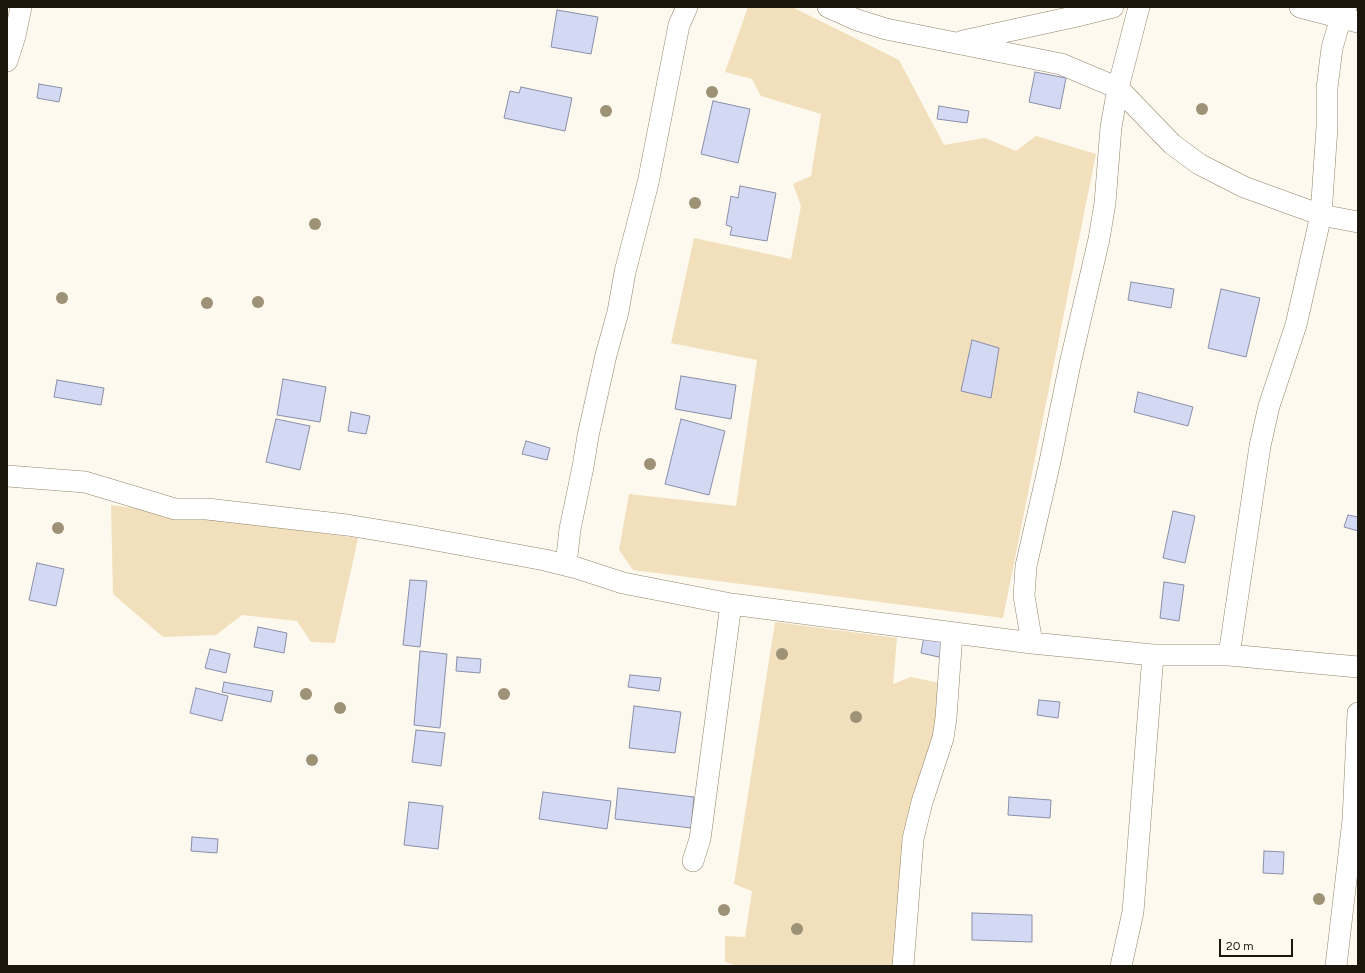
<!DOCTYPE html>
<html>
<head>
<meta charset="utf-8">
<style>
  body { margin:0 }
  #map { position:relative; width:1365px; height:973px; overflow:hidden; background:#fef9ee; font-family:Figtree,sans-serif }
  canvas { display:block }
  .frame { position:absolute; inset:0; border:8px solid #1b170d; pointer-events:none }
  .scale { position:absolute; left:1219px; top:939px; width:74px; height:18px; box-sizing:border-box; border:2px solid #1b170d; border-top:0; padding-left:5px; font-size:12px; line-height:14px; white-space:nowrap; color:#1b170d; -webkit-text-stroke:3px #fef9ee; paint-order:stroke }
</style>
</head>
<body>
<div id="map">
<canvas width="1365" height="973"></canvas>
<div class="frame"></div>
<div class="scale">20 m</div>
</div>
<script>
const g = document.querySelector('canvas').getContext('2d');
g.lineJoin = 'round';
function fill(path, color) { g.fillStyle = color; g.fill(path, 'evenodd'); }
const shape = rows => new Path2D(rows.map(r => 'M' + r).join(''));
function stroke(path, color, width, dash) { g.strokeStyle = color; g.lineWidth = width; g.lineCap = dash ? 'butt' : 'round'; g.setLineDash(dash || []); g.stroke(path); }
const green = shape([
  [748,7,792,7,899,60,944,145,985,138,1016,151,1036,136,1096,154,1003,618,633,570,619,550,629,494,736,506,757,360,671,343,694,238,791,259,801,206,793,184,811,176,821,114,761,96,752,79,725,72],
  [111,505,358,538,335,643,311,642,297,621,242,615,216,635,163,637,113,594],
  [775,622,897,638,893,684,911,677,944,684,894,966,738,966,725,962,725,936,745,937,752,891,734,884]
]);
const building = shape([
  [557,10,598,17,591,54,551,47,557,10],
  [1035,72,1066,78,1060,109,1029,102,1035,72],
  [39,84,62,88,59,102,37,98,39,84],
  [521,87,572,98,565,131,504,118,510,91,519,93,521,87],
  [713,101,750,109,738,163,701,154,713,101],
  [939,106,969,111,967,123,937,119,939,106],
  [740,186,776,193,767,241,730,235,732,227,726,225,731,196,738,198,740,186],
  [1131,282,1174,289,1171,308,1128,300,1131,282],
  [1221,289,1260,298,1246,357,1208,348,1221,289],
  [972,340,999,348,991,398,961,391,972,340],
  [681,376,736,385,731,419,675,409,681,376],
  [283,379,326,387,320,422,277,415,283,379],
  [57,380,104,388,101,405,54,397,57,380],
  [1138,392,1193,407,1188,426,1134,412,1138,392],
  [351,412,370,416,366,434,348,431,351,412],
  [276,419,310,426,300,470,266,462,276,419],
  [681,419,725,431,709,495,665,484,681,419],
  [526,441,550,448,547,460,522,454,526,441],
  [1173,511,1195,516,1185,563,1163,558,1173,511],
  [1348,515,1358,517,1358,531,1344,527,1348,515],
  [37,563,64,569,56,606,29,600,37,563],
  [410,580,427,581,420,647,403,645,410,580],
  [1164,582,1184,585,1179,621,1160,618,1164,582],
  [258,627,287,633,284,653,254,647,258,627],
  [924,636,947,641,943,658,921,653,924,636],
  [210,649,230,654,226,673,205,668,210,649],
  [420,651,447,654,440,728,414,725,420,651],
  [457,657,481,659,480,673,456,671,457,657],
  [630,675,661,678,659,691,628,687,630,675],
  [224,682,273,691,271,702,222,692,224,682],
  [196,688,228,696,222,721,190,713,196,688],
  [1039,700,1060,702,1058,718,1037,715,1039,700],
  [634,706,681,712,675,753,629,748,634,706],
  [416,730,445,733,441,766,412,762,416,730],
  [618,788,694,797,691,828,615,819,618,788],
  [543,792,611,801,607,829,539,819,543,792],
  [1009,797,1051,800,1050,818,1008,815,1009,797],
  [409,802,443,806,438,849,404,845,409,802],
  [192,837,218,839,217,853,191,851,192,837],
  [1264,851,1284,852,1283,874,1263,873,1264,851],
  [972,913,1032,915,1032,942,972,940,972,913]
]);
const street = shape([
  [828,7,857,20,886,29,1061,64,1118,88,1172,144,1199,164,1244,187,1321,215,1358,222],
  [1300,7,1358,22],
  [963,41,1077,16,1113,7],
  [7,61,15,36,21,7],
  [7,476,85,482,175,509,207,509,347,525,408,535,545,560,577,568,623,583,731,604,1032,643,1153,655,1229,655,1358,667],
  [566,565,570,529,583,467,588,436,606,355,618,312,625,272,648,183,679,25,687,7],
  [1032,643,1024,596,1026,566,1049,466,1070,364,1099,239,1105,203,1111,127,1118,88,1139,7],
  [1229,655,1260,446,1269,406,1296,325,1321,215,1327,127,1327,88,1332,48,1341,17,1346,7],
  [693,861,700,839,731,604],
  [903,966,913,839,922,802,943,738,946,718,952,633],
  [1121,966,1133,912,1153,655],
  [1336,966,1353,820,1358,713]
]);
const trees = [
  [712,92],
  [1202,109],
  [606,111],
  [695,203],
  [315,224],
  [62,298],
  [258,302],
  [207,303],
  [650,464],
  [58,528],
  [782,654],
  [306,694],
  [504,694],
  [340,708],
  [856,717],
  [312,760],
  [1319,899],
  [724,910],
  [797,929]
];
fill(green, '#f2dfbc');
fill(building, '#d3d8f3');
stroke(building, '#8a8fa8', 1);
stroke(street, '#91846c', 22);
stroke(street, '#fff', 21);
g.fillStyle = '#9d9176';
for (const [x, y] of trees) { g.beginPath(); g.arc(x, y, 6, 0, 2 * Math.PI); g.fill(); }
</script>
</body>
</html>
